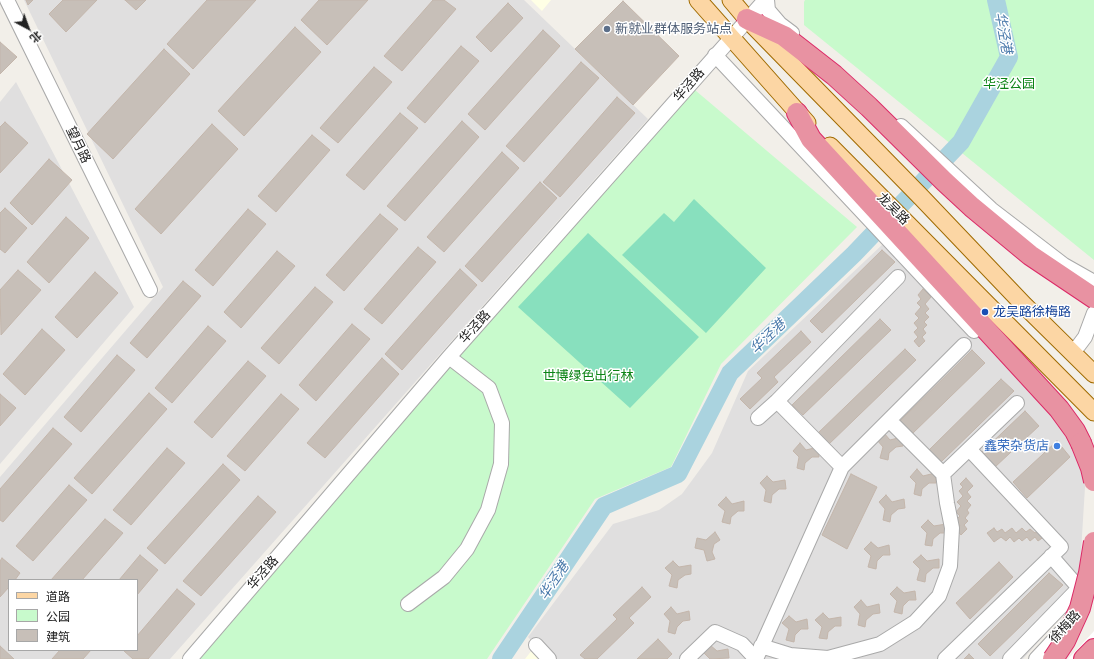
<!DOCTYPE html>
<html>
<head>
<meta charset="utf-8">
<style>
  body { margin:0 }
  #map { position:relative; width:1094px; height:659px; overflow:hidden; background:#f2efe9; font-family:Cabin,"Noto Sans SC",sans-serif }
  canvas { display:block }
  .legend { position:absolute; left:8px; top:579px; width:130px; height:72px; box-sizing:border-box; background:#fff; border:1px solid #a7a7a7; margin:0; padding:5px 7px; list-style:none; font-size:12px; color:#222 }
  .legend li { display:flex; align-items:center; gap:8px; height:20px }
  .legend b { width:20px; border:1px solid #a7a7a7 }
  .north { position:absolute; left:8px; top:8px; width:40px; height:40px; -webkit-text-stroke:3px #fff; paint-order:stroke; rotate:139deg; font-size:11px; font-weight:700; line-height:16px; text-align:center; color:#222 }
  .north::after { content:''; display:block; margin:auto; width:14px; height:18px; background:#222; clip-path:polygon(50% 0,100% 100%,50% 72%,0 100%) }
</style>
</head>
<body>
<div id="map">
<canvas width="1094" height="659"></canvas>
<ul class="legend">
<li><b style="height:5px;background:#fcd6a4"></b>道路</li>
<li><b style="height:11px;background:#c8facc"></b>公园</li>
<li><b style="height:11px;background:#c7bfb8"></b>建筑</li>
</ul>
<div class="north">北</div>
</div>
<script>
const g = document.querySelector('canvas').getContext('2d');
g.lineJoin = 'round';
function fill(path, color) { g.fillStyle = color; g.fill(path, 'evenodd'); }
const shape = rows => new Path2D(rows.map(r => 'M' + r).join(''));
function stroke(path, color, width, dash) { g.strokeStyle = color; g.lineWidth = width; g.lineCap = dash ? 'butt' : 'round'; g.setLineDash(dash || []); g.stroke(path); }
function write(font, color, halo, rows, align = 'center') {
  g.font = font + ' Cabin,"Noto Sans SC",sans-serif'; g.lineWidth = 3; g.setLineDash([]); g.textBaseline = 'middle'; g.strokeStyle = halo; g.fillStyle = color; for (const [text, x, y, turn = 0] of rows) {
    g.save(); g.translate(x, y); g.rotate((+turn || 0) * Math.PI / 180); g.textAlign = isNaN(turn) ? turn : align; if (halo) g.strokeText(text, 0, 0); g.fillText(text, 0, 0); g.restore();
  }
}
const residential = shape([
  [24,0,524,0,648,119,170,659,0,659,0,477,163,287],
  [9,580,137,580,137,650,9,650],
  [16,82,134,307,0,464,0,102],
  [883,244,981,338,1070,434,1086,471,1080,568,1074,596,1066,611,1023,659,549,659,528,637,613,524,659,510,682,494,712,453,748,371]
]);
const education = shape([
  [531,0,551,0,542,11],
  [536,645,549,659,525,659]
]);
const park = shape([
  [805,0,1094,0,1094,260,804,25,804,2],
  [689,85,857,227,721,364,671,467,595,499,487,659,192,659]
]);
const pitch = shape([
  [694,199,766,268,706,333,622,255,664,213,674,222],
  [588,233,699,337,630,408,518,307]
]);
const pier = shape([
  [1094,631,1094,659,1068,659,1083,643]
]);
const river = shape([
  [501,659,604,506,678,474,730,373,854,254,961,142,1009,57,996,0]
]);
const building = shape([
  [26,0,33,0,28,5,26,0],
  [63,0,97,0,66,32,49,14,63,0],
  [125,0,146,0,136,10,125,0],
  [207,0,256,0,193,69,167,44,207,0],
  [319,0,368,0,327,45,301,20,319,0],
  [433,0,444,0,456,9,402,71,384,56,433,0],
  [623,1,679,56,633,105,575,49,623,1],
  [508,3,523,18,491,52,476,37,508,3],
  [295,27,321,52,244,136,218,111,295,27],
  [543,30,560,46,485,130,468,114,543,30],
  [0,42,17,57,0,74,0,42],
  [461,46,479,61,425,123,407,108,461,46],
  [164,49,190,74,113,159,87,134,164,49],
  [581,62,599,78,524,162,506,146,581,62],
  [374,67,392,82,338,143,320,128,374,67],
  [617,97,635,113,560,197,543,182,617,97],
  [400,113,418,128,364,190,346,175,400,113],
  [462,121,479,137,405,221,387,206,462,121],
  [5,122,28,143,0,173,0,127,5,122],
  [212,124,238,149,161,234,135,209,212,124],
  [312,135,330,150,276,212,258,196,312,135],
  [502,152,519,168,444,252,427,237,502,152],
  [49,159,72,180,32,225,10,203,49,159],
  [540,182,557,198,482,282,465,266,540,182],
  [5,208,27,228,5,253,0,249,0,213,5,208],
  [248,209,266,224,213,286,195,270,248,209],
  [380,214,398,229,344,291,326,275,380,214],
  [66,217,89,238,49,283,27,262,66,217],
  [418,247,436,262,382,324,364,309,418,247],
  [882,250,895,262,822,333,810,321,882,250],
  [277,251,295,266,241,328,224,312,277,251],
  [460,269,477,285,402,370,385,354,460,269],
  [18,270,41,290,1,335,0,290,18,270],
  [95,272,118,293,77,338,55,317,95,272],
  [183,281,201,296,147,358,130,343,183,281],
  [315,287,333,302,279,364,261,348,315,287],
  [923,289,931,297,925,304,929,309,925,313,929,317,924,322,927,325,923,329,926,333,922,337,925,341,919,347,914,341,918,337,914,332,918,328,914,323,919,318,915,314,921,307,917,303,921,299,918,295,923,289],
  [880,319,891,330,803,415,792,405,880,319],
  [352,324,370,339,316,401,299,385,352,324],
  [208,326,226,341,172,403,155,388,208,326],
  [42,329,65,350,25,395,3,374,42,329],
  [801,331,811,342,774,377,778,382,750,409,740,399,762,378,757,373,801,331],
  [905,349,916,360,828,445,817,434,905,349],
  [972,350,985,363,912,434,900,421,972,350],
  [117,355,135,370,81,432,64,417,117,355],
  [382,358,399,374,325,458,307,443,382,358],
  [248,361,266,376,212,438,194,422,248,361],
  [1001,379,1014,391,941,462,929,450,1001,379],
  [149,393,167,409,92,494,74,478,149,393],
  [0,394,16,408,0,426,0,394],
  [281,394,299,409,245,471,227,456,281,394],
  [1025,411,1039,426,995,467,982,452,1025,411],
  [53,428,72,444,3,522,0,520,0,489,53,428],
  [884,433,890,440,902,437,903,446,896,447,889,453,888,460,880,458,883,447,877,440,884,433],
  [1057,441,1070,457,1027,498,1013,482,1057,441],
  [800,443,806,450,818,447,819,457,812,457,805,463,804,470,797,468,799,457,793,451,800,443],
  [167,448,185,463,131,525,113,510,167,448],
  [223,464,240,480,165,564,147,548,223,464],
  [917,469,923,476,935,473,936,483,929,483,922,489,921,496,914,494,916,483,910,477,917,469],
  [851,474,877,487,847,549,822,535,851,474],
  [767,476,773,482,785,480,786,489,779,489,772,495,771,503,764,501,766,490,760,483,767,476],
  [966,478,973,486,967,492,971,497,967,501,971,505,967,510,969,513,965,518,968,521,964,525,967,529,961,535,956,529,960,526,956,520,960,516,956,512,961,506,957,502,963,496,959,491,963,487,960,484,966,478],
  [69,485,87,500,33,561,16,546,69,485],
  [886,495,892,502,904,499,905,508,898,509,891,515,890,522,883,520,885,509,879,502,886,495],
  [258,496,276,512,201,596,183,581,258,496],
  [726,497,732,504,744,501,744,511,738,511,731,517,730,524,722,522,725,511,718,505,726,497],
  [105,519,123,533,82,580,51,580,105,519],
  [928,520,934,526,946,524,947,533,940,533,933,539,932,546,925,545,927,533,921,527,928,520],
  [994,528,997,532,1002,529,1005,533,1012,528,1016,533,1022,528,1026,532,1030,529,1035,533,1040,530,1045,536,1038,541,1035,537,1030,541,1027,537,1022,541,1019,538,1014,542,1010,537,1006,541,1001,537,994,542,987,533,994,528],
  [715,532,720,540,714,544,712,552,715,559,707,561,704,550,695,548,697,538,706,540,715,532],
  [871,542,878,548,889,545,890,555,883,555,877,561,876,569,868,567,871,556,864,549,871,542],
  [140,555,158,570,137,595,137,580,119,580,140,555],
  [921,555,927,561,939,559,939,568,933,568,926,574,925,582,917,580,920,569,913,562,921,555],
  [2,558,20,573,15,580,9,580,9,587,0,597,0,561,2,558],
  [673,561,679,567,691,565,691,574,685,575,678,580,677,588,669,586,672,575,665,568,673,561],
  [999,562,1013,577,970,619,956,603,999,562],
  [1049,573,1063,585,990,656,978,644,1049,573],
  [642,587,651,597,629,618,634,623,597,659,585,659,580,655,617,619,613,615,642,587],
  [897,587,904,593,915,591,916,600,909,600,903,606,902,614,894,612,897,601,890,594,897,587],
  [177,589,195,604,148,659,133,659,124,651,137,650,137,636,177,589],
  [861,600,867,607,879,604,880,613,873,614,866,620,865,627,858,625,860,614,854,607,861,600],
  [671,607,677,614,689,611,690,620,683,621,677,627,675,634,668,632,670,621,664,614,671,607],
  [823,613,829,619,841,617,841,626,835,626,828,632,827,639,819,638,822,627,815,620,823,613],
  [789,616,796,622,807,619,808,629,801,629,795,635,794,642,786,640,789,629,782,623,789,616],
  [658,639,672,654,667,659,637,659,658,639],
  [710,645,717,651,728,649,729,658,710,659,703,652,710,645],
  [0,646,14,659,0,659,0,646],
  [60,650,91,650,83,659,52,659,60,650],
  [969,654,974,659,964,659,969,654]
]);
const minor = shape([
  [7,0,150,290],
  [767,0,768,10,780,24,792,33],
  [715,55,974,331],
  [901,126,991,209,1064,265,1094,282],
  [1073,353,1085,337,1094,313],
  [777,401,842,467],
  [758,418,777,401,898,277],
  [943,474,1017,403],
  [408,604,444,577,467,549,488,510,501,464,502,423,489,388,449,357],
  [536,645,549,659],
  [761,646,790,655,828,658,880,644,915,622,939,596,950,566,952,528,947,503,943,474,889,420],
  [190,659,449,357,765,0],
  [687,659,715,632,742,644,756,659],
  [756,659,842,467,964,345],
  [945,659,1061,547,970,450],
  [1010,659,1079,588,1051,556],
  [1036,659,1067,626]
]);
const major = shape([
  [698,0,807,123],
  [731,0,747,19,922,198,1024,305,1094,374],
  [830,146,1094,412]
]);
const highway = shape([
  [747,19,784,36,834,75,869,107,945,182,972,207,1030,255,1094,298],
  [797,113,811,139,1059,409,1075,431,1081,443],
  [1084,659,1094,649]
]);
const highwayBridge = shape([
  [1081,443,1091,468,1094,481],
  [1053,659,1065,641,1080,608,1089,573,1094,542]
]);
const markers = [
  [607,29,4,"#5c6f8a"],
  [985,312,4,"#1a4fb4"],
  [1057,446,4,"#3f7fe0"]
];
const serviceNames = [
  ["新就业群体服务站点",615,29]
];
const parkNames = [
  ["华泾公园",1009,84],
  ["世博绿色出行林",588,376]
];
const streetNames = [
  ["华泾路",689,85,-49],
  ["望月路",78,145,64],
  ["龙吴路",893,209,45],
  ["华泾路",475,327,-48],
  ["华泾路",263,573,-49],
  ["徐梅路",1065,627,-48]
];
const transitNames = [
  ["龙吴路徐梅路",993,312]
];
const shopNames = [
  ["鑫荣杂货店",1049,446]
];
const waterNames = [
  ["华泾港",1003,33,80],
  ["华泾港",768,337,-44],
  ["华泾港",554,581,-56]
];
fill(residential, '#e0dfdf');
fill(education, '#ffffe5');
fill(park, '#c8facc');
fill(pitch, '#88e0be');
fill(pier, '#fff');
stroke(river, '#aad3df', 18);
fill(building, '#c7bfb8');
stroke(building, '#c4b6ab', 1);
stroke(minor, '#a9a9a9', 16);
stroke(major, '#a06b00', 19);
stroke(highway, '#dc2a67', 22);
stroke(minor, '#fff', 14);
stroke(major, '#fcd6a4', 17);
stroke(highway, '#e892a2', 20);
stroke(highwayBridge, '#dc2a67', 22, []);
stroke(highwayBridge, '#e892a2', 20);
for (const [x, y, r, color] of markers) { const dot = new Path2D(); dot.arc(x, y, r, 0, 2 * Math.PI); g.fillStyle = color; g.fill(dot); stroke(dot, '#fff', 1.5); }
write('13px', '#4e5e75', '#fff', serviceNames, 'left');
write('13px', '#0c8416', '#fff', parkNames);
write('13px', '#222', '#fff', streetNames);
write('13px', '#164399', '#fff', transitNames, 'left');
write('13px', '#366cbe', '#fff', shopNames, 'right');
write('italic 14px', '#4a7aab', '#fff', waterNames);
</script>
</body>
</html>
